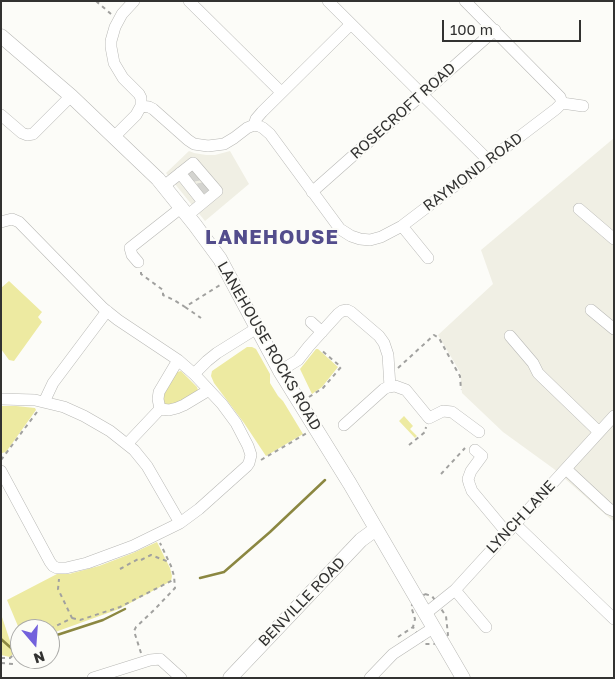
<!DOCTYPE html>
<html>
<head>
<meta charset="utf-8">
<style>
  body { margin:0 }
  #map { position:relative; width:615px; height:679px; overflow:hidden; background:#fcfcf8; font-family:"Golos Text",sans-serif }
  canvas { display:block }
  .frame { position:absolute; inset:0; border:2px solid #323231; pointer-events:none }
  .north { position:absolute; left:10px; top:619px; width:50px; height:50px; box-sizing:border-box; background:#fcfcf8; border:1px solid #ababa8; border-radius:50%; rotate:162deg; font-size:14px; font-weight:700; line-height:20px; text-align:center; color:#323231 }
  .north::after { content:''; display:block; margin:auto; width:18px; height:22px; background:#7361dc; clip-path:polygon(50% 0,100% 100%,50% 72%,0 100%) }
  .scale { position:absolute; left:442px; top:20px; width:139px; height:22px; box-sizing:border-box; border:2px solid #323231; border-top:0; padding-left:6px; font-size:15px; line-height:18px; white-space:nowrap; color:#323231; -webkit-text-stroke:4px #fcfcf8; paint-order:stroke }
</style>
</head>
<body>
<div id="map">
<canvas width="615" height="679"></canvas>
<div class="frame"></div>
<div class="north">N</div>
<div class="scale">100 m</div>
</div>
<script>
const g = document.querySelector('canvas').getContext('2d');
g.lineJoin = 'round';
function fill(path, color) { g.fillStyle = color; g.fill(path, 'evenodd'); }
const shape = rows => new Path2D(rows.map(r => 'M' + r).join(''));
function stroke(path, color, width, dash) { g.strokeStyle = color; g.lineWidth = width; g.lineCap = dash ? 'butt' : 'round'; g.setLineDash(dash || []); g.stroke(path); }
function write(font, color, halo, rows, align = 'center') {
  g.font = font + ' "Golos Text",sans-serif'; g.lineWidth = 4; g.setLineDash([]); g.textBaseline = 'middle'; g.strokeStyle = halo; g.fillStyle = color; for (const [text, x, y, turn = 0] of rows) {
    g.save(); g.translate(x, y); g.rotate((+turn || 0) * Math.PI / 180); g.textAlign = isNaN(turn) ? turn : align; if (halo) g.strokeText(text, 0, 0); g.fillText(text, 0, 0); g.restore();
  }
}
const built = shape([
  [614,138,614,522,554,469,503,432,462,393,460,372,438,335,493,284,481,250],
  [189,151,194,153,206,155,215,155,230,151,249,184,205,221,166,173]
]);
const green = shape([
  [9,281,42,312,38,317,42,322,14,361,9,360,1,349,1,288],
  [247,347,252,347,256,349,270,374,270,383,278,396,283,401,303,434,266,456,244,423,214,383,211,376,212,371],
  [316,349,318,349,338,367,322,387,312,394,300,369],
  [181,371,197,387,198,390,196,394,179,403,164,405,161,398,177,372],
  [1,406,16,406,35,408,36,410,6,452,2,453],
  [404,416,413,426,410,429,417,436,415,438,399,421],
  [157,542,170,568,172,576,171,581,119,609,58,631,50,635,50,629,20,629,20,631,7,600,57,574,69,574,99,566,133,553],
  [1,614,14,653,10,657,1,655]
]);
const stream = shape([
  [200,578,224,572,270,532,325,480],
  [1,639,20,656],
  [50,640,57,635,103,620,125,609]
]);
const minorTunnel = shape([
  [188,177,199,175],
  [198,189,209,187]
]);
const path = shape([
  [96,1,111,14],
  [141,272,141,274,163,290,163,295,174,300,185,307,220,285],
  [185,307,201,318],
  [398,368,434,335,439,338,458,373,460,376,461,390],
  [309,397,323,388,341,367,320,349],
  [409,445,425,432,426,427],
  [1,460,37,412],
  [261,460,307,433],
  [441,474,465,448],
  [141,560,151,555,169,562],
  [120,569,140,558],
  [425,594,432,596,446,616,448,635,434,644,424,644,413,627,415,619,411,606,425,594],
  [72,618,80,620,120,607,175,579],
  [50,629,72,618,58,589,59,579],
  [398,637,413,627],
  [141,653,134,631,136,627,154,610,175,588,174,576,171,566,160,543],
  [1,658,10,658,20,649],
  [1,663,13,664]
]);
const minor = shape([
  [189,1,281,92],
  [328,1,488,160],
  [465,1,560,97,562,103,583,106],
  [141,106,149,107,153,109,188,140,194,144,208,146,224,144,234,138,247,128,254,125,256,119,262,112,351,24],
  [1,115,22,133,27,135,33,134,71,96],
  [254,125,259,126,263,128,270,134,340,229,351,236,360,239,370,240,381,237,402,226,556,109,562,103],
  [114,137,136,115,141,106,141,98,139,94,123,78,114,63,111,47,111,41,115,27,122,14,134,1],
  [180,173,203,202],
  [164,186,193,163,217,191,188,215],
  [312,192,495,30],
  [579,209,614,239],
  [1,222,12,219,19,222,103,308,118,320,178,360,194,374,222,404,236,423,248,446,251,455,249,463,247,466,199,509,180,523,133,546,87,563,66,568,57,568,53,566,50,562,1,471],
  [402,226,428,258],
  [138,262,132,255,130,248,182,207],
  [591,310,614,329],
  [311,322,322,332],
  [510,336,533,363,538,373,542,377,599,432],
  [280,371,298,360,309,346,338,314,342,311,347,310,351,312,379,336,384,343,388,355,390,387],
  [194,374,207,361,217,353,257,328],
  [1,399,35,400,64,407,84,416,110,431,134,450,147,466,180,523],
  [44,402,53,383,107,311],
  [160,409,169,410,177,408,184,405,209,390],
  [344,425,384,389,388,387,395,386,406,390,429,418,443,411,452,412,479,432],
  [127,444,160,409,158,399,159,392,178,360],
  [475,450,482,456,471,471,468,479,469,483,472,491,507,533],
  [566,469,609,509,614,511],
  [515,524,614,619],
  [455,590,486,627],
  [425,614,455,590,614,416],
  [93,678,150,660,160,659,181,678],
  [370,678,393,654,433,628]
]);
const major = shape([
  [1,36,71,96,158,179,195,225,220,259,280,371,350,484,463,678],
  [230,678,361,540,376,529]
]);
const streetNames = [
  ["ROSECROFT ROAD",403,111,-42],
  ["RAYMOND ROAD",473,172,-37],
  ["LANEHOUSE ROCKS ROAD",269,346,60],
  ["LYNCH LANE",521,517,-47],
  ["BENVILLE ROAD",302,602,-46]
];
const districtNames = [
  ["LANEHOUSE",272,238]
];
fill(built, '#f0efe4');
fill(green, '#edeaa1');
stroke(stream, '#8b8741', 2.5);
stroke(minorTunnel, '#d4d4d0', 11, [11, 5.5]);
stroke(minor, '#b8b8b5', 12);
stroke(major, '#b8b8b5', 15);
stroke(path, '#a1a19f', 2, [4, 4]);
stroke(minor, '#fff', 11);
stroke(major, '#fff', 14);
write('15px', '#323231', '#fcfcf8', streetNames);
g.letterSpacing = '1px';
write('bold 20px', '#534d8c', '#fcfcf8', districtNames);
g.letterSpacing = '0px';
</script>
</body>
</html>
